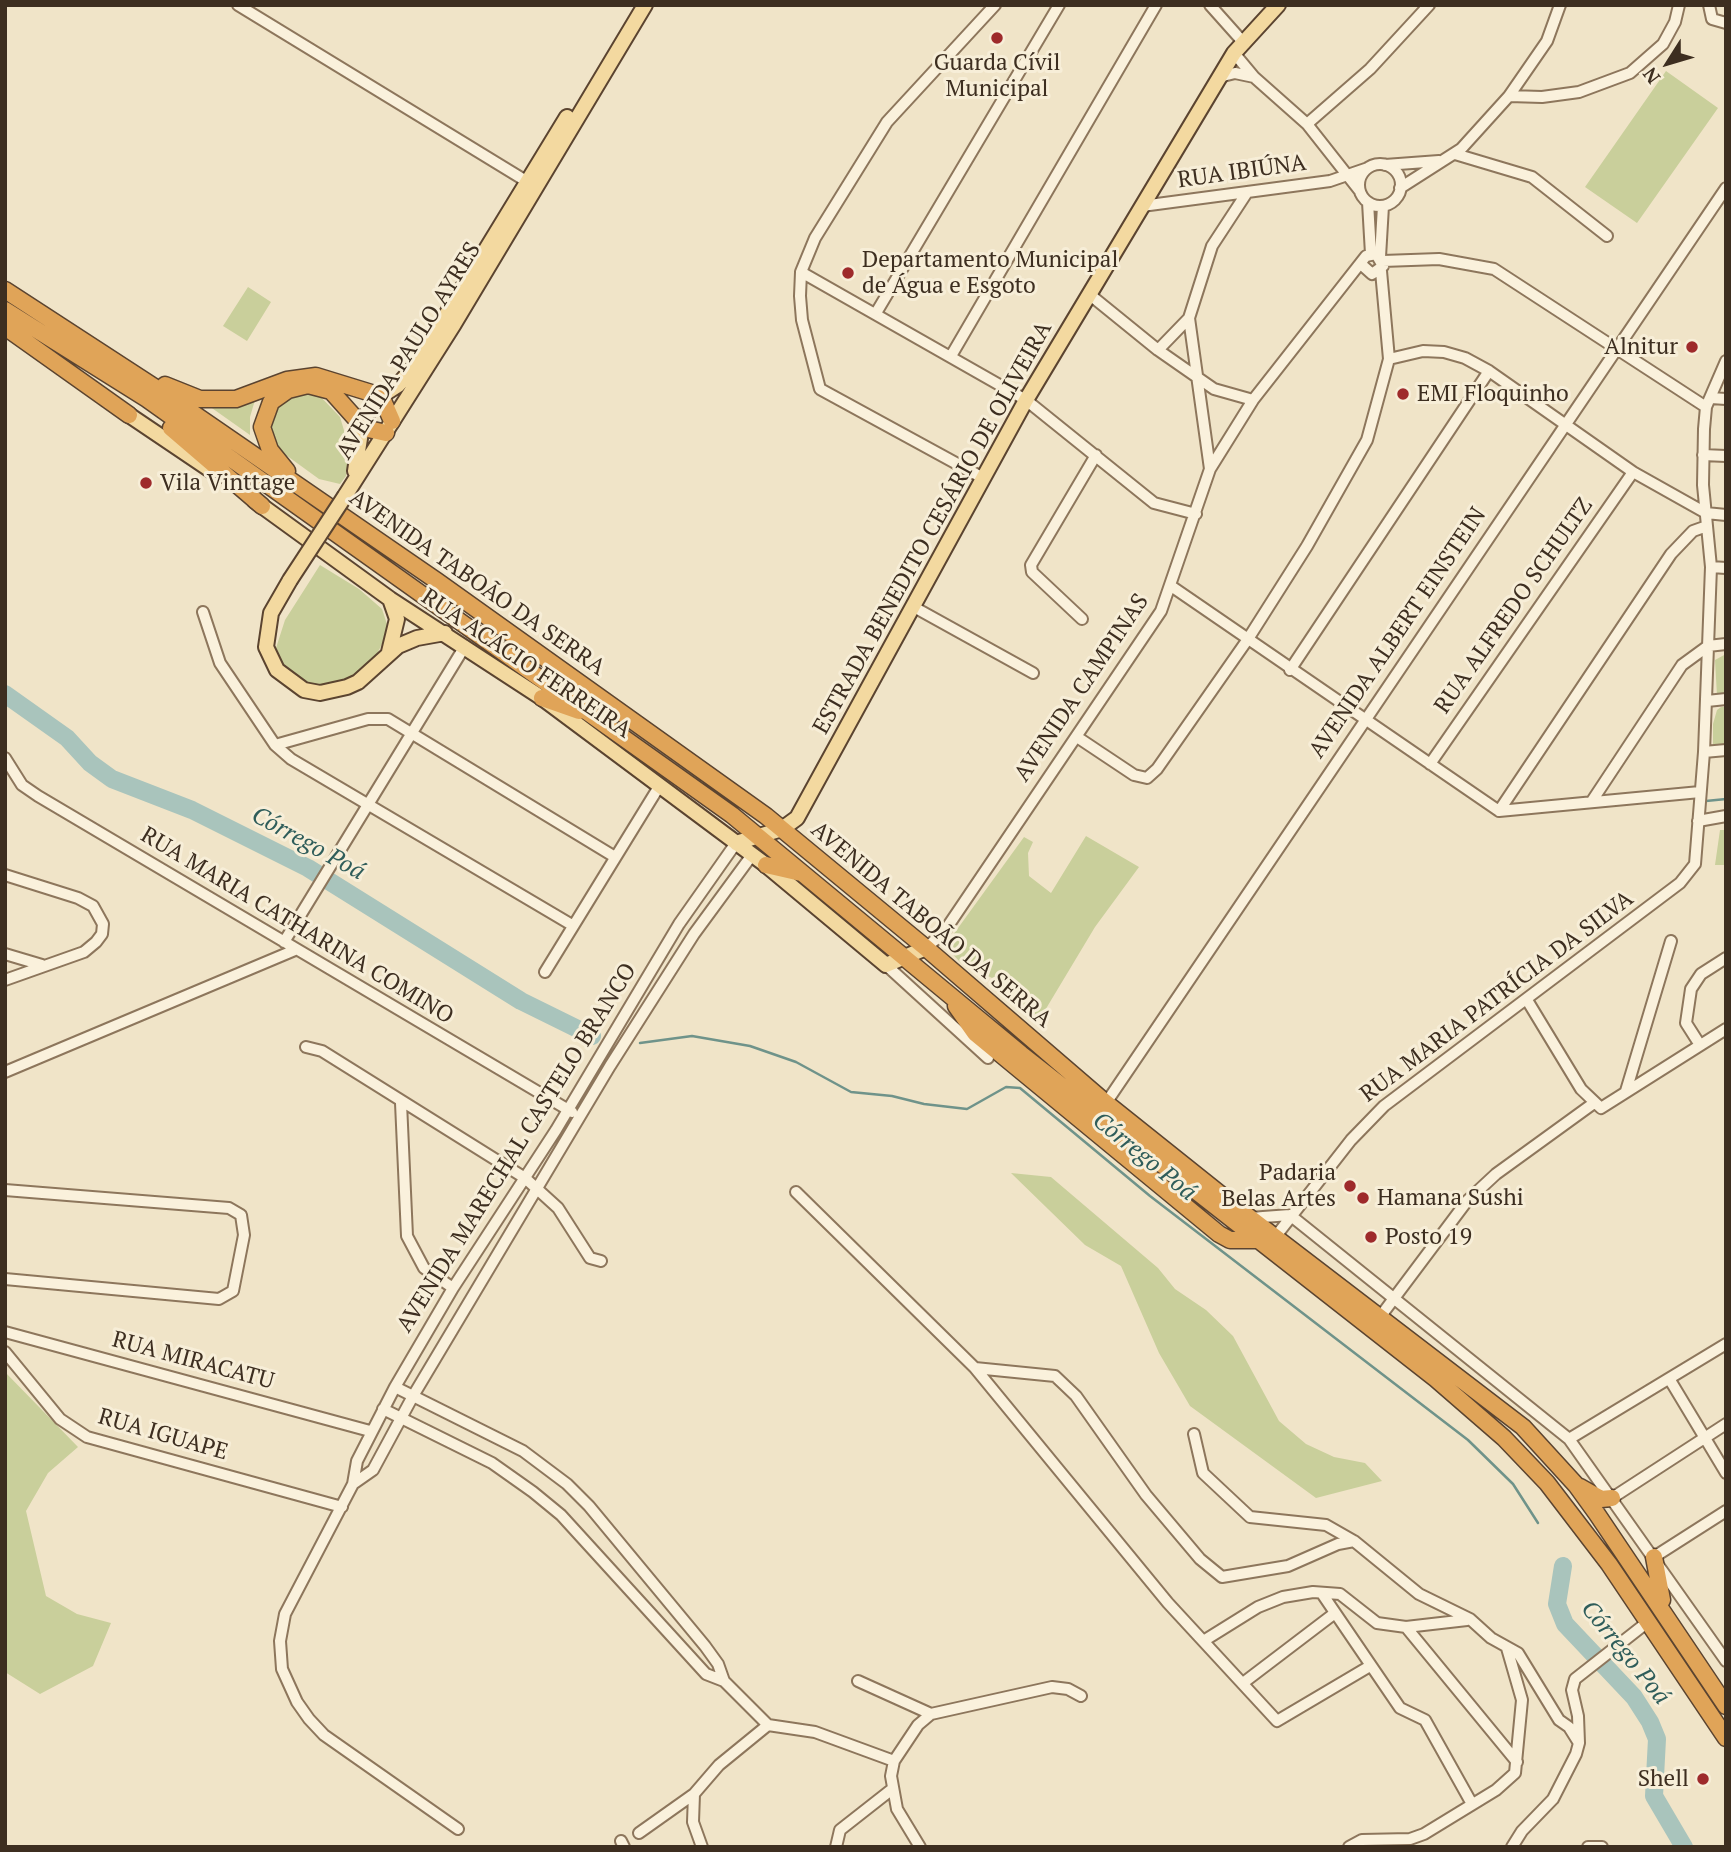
<!DOCTYPE html>
<html>
<head>
<meta charset="utf-8">
<style>
  body { margin:0 }
  #map { position:relative; width:1731px; height:1852px; overflow:hidden; background:#f0e4c8; font-family:"PT Serif",serif }
  canvas { display:block }
  .frame { position:absolute; inset:0; border:7px solid #3d2e20; pointer-events:none }
  .north { position:absolute; left:1633px; top:28px; width:70px; height:70px; -webkit-text-stroke:5px #f7eed8; paint-order:stroke; rotate:233deg; font-size:19px; font-weight:700; line-height:28px; text-align:center; color:#3d2e20 }
  .north::after { content:''; display:block; margin:auto; width:24px; height:32px; background:#3d2e20; clip-path:polygon(50% 0,100% 100%,50% 72%,0 100%) }
</style>
</head>
<body>
<div id="map">
<canvas width="1731" height="1852"></canvas>
<div class="frame"></div>
<div class="north">N</div>
</div>
<script>
const g = document.querySelector('canvas').getContext('2d');
g.lineJoin = 'round';
function fill(path, color) { g.fillStyle = color; g.fill(path, 'evenodd'); }
const shape = rows => new Path2D(rows.map(r => 'M' + r).join(''));
function stroke(path, color, width, dash) { g.strokeStyle = color; g.lineWidth = width; g.lineCap = dash ? 'butt' : 'round'; g.setLineDash(dash || []); g.stroke(path); }
function write(font, color, halo, rows, align = 'center') {
  g.font = font + ' "PT Serif",serif'; g.lineWidth = 6; g.setLineDash([]); g.textBaseline = 'middle'; g.strokeStyle = halo; g.fillStyle = color; for (const [text, x, y, turn = 0] of rows) {
    g.save(); g.translate(x, y); g.rotate((+turn || 0) * Math.PI / 180); g.textAlign = isNaN(turn) ? turn : align; if (halo) g.strokeText(text, 0, 0); g.fillText(text, 0, 0); g.restore();
  }
}
const green = shape([
  [1666,71,1718,108,1637,223,1585,187],
  [248,287,271,302,247,341,223,326],
  [293,391,319,395,340,417,349,447,346,476,340,484,319,479,279,450,272,437,271,416,278,403],
  [255,400,250,417,250,435,209,406],
  [320,565,359,589,382,609,387,624,384,640,375,658,352,676,324,687,303,685,287,675,276,648,285,620],
  [1726,654,1726,695,1717,696,1715,660],
  [1721,707,1726,707,1726,746,1713,747,1713,724,1717,710],
  [1720,830,1726,830,1726,865,1715,865],
  [1086,836,1139,867,1095,927,1038,1022,994,979,960,962,945,946,1024,837,1033,842,1028,853,1029,876,1051,893],
  [1011,1173,1051,1177,1158,1268,1175,1289,1206,1310,1233,1336,1279,1421,1306,1444,1334,1457,1365,1463,1382,1481,1316,1498,1190,1406,1159,1353,1121,1266,1085,1245],
  [5,1372,78,1447,48,1473,26,1511,46,1596,77,1614,111,1623,93,1666,40,1694,5,1672]
]);
const stream = shape([
  [1706,801,1726,799],
  [640,1043,692,1036,750,1046,796,1062,851,1092,892,1096,924,1104,967,1109,1006,1087,1020,1088,1150,1196,1468,1440,1513,1484,1538,1523]
]);
const river = shape([
  [5,694,67,738,90,763,112,779,192,810,308,868,521,1001,592,1036],
  [1563,1566,1557,1604,1565,1624,1634,1697,1650,1722,1657,1739,1654,1796,1684,1847]
]);
const minor = shape([
  [238,5,531,184],
  [1210,5,1243,42],
  [1709,5,1712,19,1726,23],
  [1234,53,1254,77,1307,124,1359,190],
  [1219,77,1235,73,1254,77],
  [1509,96,1542,97,1579,92,1630,73,1663,44,1675,22,1679,5],
  [1307,124,1370,69,1429,5],
  [1455,154,1532,177,1607,236],
  '1359 185a21 21 0 1 1 42 0a21 21 0 1 1-42 0Z',
  [1385,165,1439,161],
  [1400,188,1461,149,1509,96,1547,41,1560,5],
  [1368,202,1371,254],
  [1142,206,1330,181,1368,168],
  [1380,257,1383,206],
  [1383,261,1439,259,1494,269,1706,407],
  [801,272,1026,400,1154,503,1196,514],
  [1089,294,1158,350,1214,389,1253,400],
  [876,313,1059,5],
  [1158,350,1189,318],
  [951,356,1156,5],
  [1389,359,1423,351,1444,352,1465,358,1489,371,1633,472,1706,513,1726,515],
  [1711,398,1726,399],
  [1703,455,1726,456],
  [1210,469,1189,318,1212,246,1246,194],
  [983,478,820,389,802,320,800,296,801,272,815,238,887,122,995,5],
  [1711,567,1726,568],
  [1171,586,1499,811,1700,792],
  [912,606,1033,673],
  [203,612,220,663,275,745,291,759,572,925],
  [1082,619,1032,572,1031,565,1096,455],
  [1290,670,1489,371],
  [1707,701,1726,699],
  [1077,737,1134,775,1147,778,1157,769,1248,639,1307,546,1367,440,1389,359,1381,271],
  [275,745,368,719,388,719,615,857],
  [1704,752,1726,750],
  [5,758,22,785,38,796,572,1112],
  [1430,764,1633,472],
  [1592,801,1682,665,1708,646,1726,644],
  [1499,811,1671,554,1693,531,1707,526],
  [1698,821,1726,816],
  [5,875,78,898,93,906,103,924,102,934,96,942,84,952,5,980],
  [284,942,465,646],
  [926,948,944,932,1161,611,1210,469,1253,400,1366,256,1376,254,1383,266,1372,274,1362,265],
  [5,954,42,965],
  [886,965,988,1058],
  [545,972,660,785],
  [1527,1000,1581,1089,1601,1108,1726,1029],
  [1700,1045,1686,1023,1691,989,1701,974,1726,958],
  [306,1047,322,1051,525,1178,558,1208,590,1258,601,1261],
  [5,1072,295,950],
  [1626,1091,1671,941],
  [401,1103,407,1236,424,1268,453,1288],
  [1106,1103,1726,188],
  [5,1190,229,1208,241,1215,244,1235,233,1291,219,1299,5,1279],
  [796,1192,975,1368,1168,1603,1277,1721,1370,1666],
  [1290,1215,1569,1439,1726,1661],
  [1250,1218,1290,1215],
  [1276,1236,1351,1140,1384,1106,1680,883,1695,864,1704,752,1711,567,1703,485,1704,429,1706,407,1726,361],
  [1377,1321,1467,1201,1496,1174,1594,1103],
  [5,1332,370,1431],
  [5,1352,60,1419,87,1437,342,1507],
  [975,1368,1055,1376,1076,1396,1146,1495,1200,1559,1222,1577,1288,1566,1338,1544,1354,1541],
  [1670,1380,1726,1473],
  [395,1387,523,1451,567,1484,589,1506,705,1646,718,1664,724,1681],
  [383,1409,492,1463,533,1492,561,1515,706,1674,724,1681,768,1725],
  [1194,1434,1203,1473,1250,1517,1326,1525,1354,1541,1419,1594,1470,1619,1491,1638,1518,1653,1559,1720,1569,1727,1579,1743],
  [1569,1439,1726,1344],
  [353,1484,373,1470,413,1396,610,1066,694,934,752,855],
  [1612,1498,1726,1424],
  [1654,1557,1726,1511],
  [1323,1595,1400,1708,1425,1720,1472,1804],
  [1406,1627,1517,1762],
  [1205,1640,1258,1607,1283,1597,1313,1592,1340,1594,1377,1623,1406,1627,1467,1620],
  [858,1681,931,1714],
  [1243,1683,1335,1613],
  [458,1829,324,1735,309,1719,297,1702,282,1669,280,1641,285,1614,353,1484,357,1461,395,1387,453,1288,556,1130,679,924,736,843],
  [639,1833,694,1794],
  [621,1841,624,1847],
  [702,1847,693,1822,694,1794,719,1765,768,1725,815,1732,894,1761],
  [836,1847,840,1830,891,1790],
  [920,1847,897,1809,891,1776,894,1761,918,1725,931,1714,1052,1687,1068,1689,1081,1696],
  [1349,1847,1362,1840,1410,1839,1424,1834,1496,1790,1515,1773,1522,1700,1507,1648],
  [1512,1847,1522,1831,1553,1799,1576,1754,1579,1743,1578,1716,1572,1690,1575,1679,1649,1621],
  [1588,1847,1602,1847]
]);
const major = shape([
  [129,415,212,471],
  [355,471,363,419,381,396,398,385,415,366,567,117],
  [345,496,454,324,645,5],
  [255,501,390,599,542,698,766,865,886,965,926,948],
  [290,580,271,613,266,647,277,670,304,690,320,693,347,687,358,682,398,646,417,638,445,633],
  [389,652,397,619,390,599],
  [736,843,782,829,797,818,1026,400,1234,53,1278,5]
]);
const highway = shape([
  [5,290,171,398,437,581,766,816,926,948,1106,1103,1250,1218,1523,1427,1576,1485,1597,1514,1726,1706],
  [5,310,147,399,732,815,1021,1054,1436,1379,1504,1438,1547,1483,1609,1564,1726,1738],
  [5,327,129,415],
  [165,385,200,399,236,399,287,380,316,376,381,396,392,421],
  [171,428,262,506],
  [287,471,270,450,262,427,271,402,288,390,308,385,331,391,364,428,386,433],
  [542,698,579,711],
  [766,865,801,873],
  [956,1006,975,1033,1219,1234,1230,1240,1262,1240],
  [1580,1487,1601,1499,1612,1498],
  [1654,1557,1662,1600]
]);
const majorBridge = shape([
  [290,580,345,496]
]);
const markers = [
  [997,38,7,"#9e2a2b"],
  [848,273,7,"#9e2a2b"],
  [1692,347,7,"#9e2a2b"],
  [1403,394,7,"#9e2a2b"],
  [146,483,7,"#9e2a2b"],
  [1350,1186,7,"#9e2a2b"],
  [1363,1198,7,"#9e2a2b"],
  [1371,1237,7,"#9e2a2b"],
  [1703,1779,7,"#9e2a2b"]
];
const poiNames = [
  ["Guarda Cívil",997,63,"center"],
  ["Municipal",997,89,"center"],
  ["Departamento Municipal",862,260],
  ["de Água e Esgoto",862,286],
  ["Alnitur",1678,347,"right"],
  ["EMI Floquinho",1417,394],
  ["Vila Vinttage",160,483],
  ["Padaria",1336,1173,"right"],
  ["Belas Artes",1336,1199,"right"],
  ["Hamana Sushi",1377,1198],
  ["Posto 19",1385,1237],
  ["Shell",1689,1779,"right"]
];
const streetNames = [
  ["RUA IBIÚNA",1242,172,-8],
  ["AVENIDA PAULO AYRES",409,351,-58],
  ["ESTRADA BENEDITO CESÁRIO DE OLIVEIRA",933,528,-61],
  ["AVENIDA TABOÃO DA SERRA",477,583,35],
  ["RUA ALFREDO SCHULTZ",1514,606,-55],
  ["AVENIDA ALBERT EINSTEIN",1398,633,-56],
  ["RUA ACÁCIO FERREIRA",526,664,34],
  ["AVENIDA CAMPINAS",1082,688,-56],
  ["AVENIDA TABOÃO DA SERRA",931,925,40],
  ["RUA MARIA CATHARINA COMINO",297,926,31],
  ["RUA MARIA PATRÍCIA DA SILVA",1497,997,-37],
  ["AVENIDA MARECHAL CASTELO BRANCO",517,1148,-58],
  ["RUA MIRACATU",193,1361,15],
  ["RUA IGUAPE",163,1435,16]
];
const waterNames = [
  ["Córrego Poá",308,844,29],
  ["Córrego Poá",1144,1157,39],
  ["Córrego Poá",1625,1653,51]
];
fill(green, '#c9cf9b');
stroke(stream, '#6f938a', 2.5);
stroke(river, '#a9c4bc', 18);
stroke(minor, '#8d765c', 14);
stroke(major, '#5b4430', 18);
stroke(highway, '#5b4430', 19);
stroke(minor, '#faf1dc', 10);
stroke(major, '#f3d9a0', 14);
stroke(highway, '#e0a458', 16);
stroke(majorBridge, '#5b4430', 18, []);
stroke(majorBridge, '#f3d9a0', 14);
for (const [x, y, r, color] of markers) { const dot = new Path2D(); dot.arc(x, y, r, 0, 2 * Math.PI); g.fillStyle = color; g.fill(dot); stroke(dot, '#f7eed8', 2.5); }
write('23px', '#3d2e20', '#f7eed8', poiNames, 'left');
write('23px', '#3d2e20', '#f7eed8', streetNames);
write('italic 24px', '#2f5d5a', '#f7eed8', waterNames);
</script>
</body>
</html>
